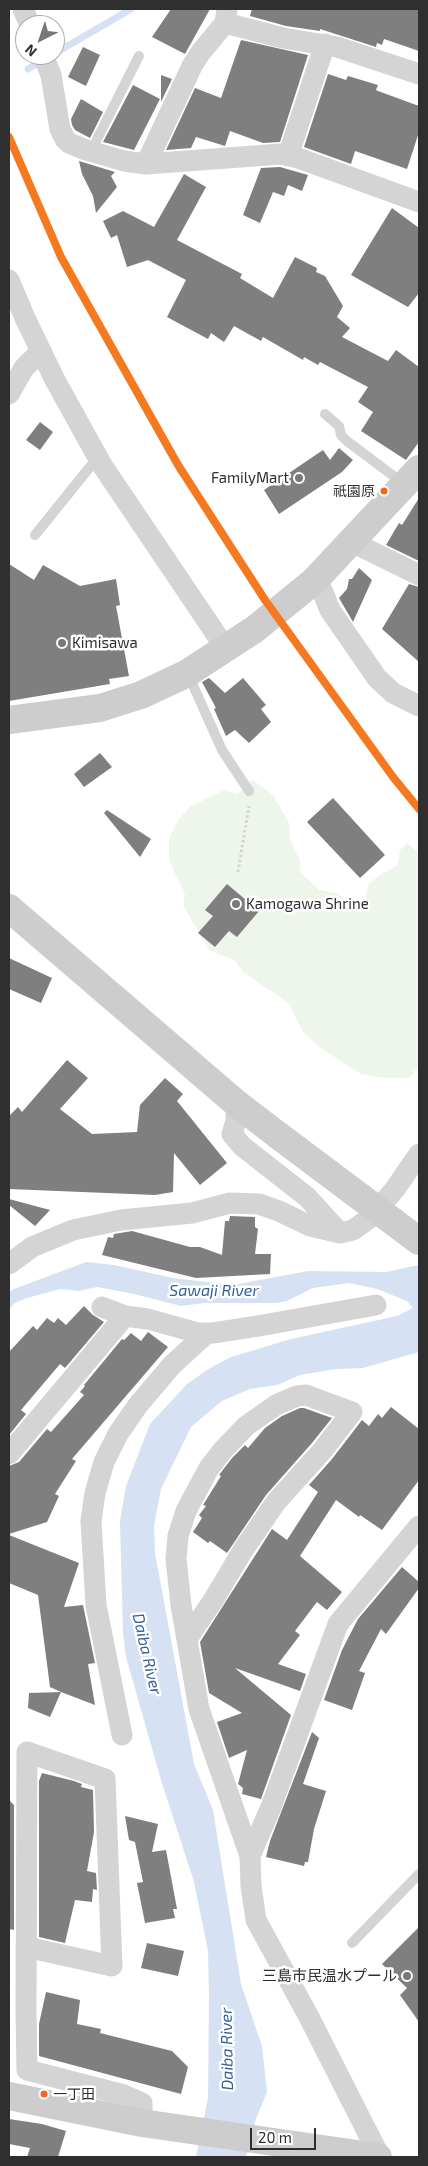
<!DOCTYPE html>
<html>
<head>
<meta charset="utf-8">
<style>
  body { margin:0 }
  #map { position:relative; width:428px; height:2166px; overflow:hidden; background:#fff; font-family:"Exo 2",sans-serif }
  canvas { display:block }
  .frame { position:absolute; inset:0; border:10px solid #2f2f2f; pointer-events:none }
  .north { position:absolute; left:15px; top:15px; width:50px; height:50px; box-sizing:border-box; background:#fff; border:1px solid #acacac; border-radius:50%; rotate:221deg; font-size:14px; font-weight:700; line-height:20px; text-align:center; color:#2f2f2f }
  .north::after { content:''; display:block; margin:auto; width:18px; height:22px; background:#787878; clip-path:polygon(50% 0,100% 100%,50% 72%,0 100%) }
  .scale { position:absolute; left:250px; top:2128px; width:66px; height:22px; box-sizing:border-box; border:2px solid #2f2f2f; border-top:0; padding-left:6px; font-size:15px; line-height:18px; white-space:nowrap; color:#2f2f2f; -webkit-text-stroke:4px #fff; paint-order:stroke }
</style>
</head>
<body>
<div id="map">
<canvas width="428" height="2166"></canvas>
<div class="frame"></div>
<div class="north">N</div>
<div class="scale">20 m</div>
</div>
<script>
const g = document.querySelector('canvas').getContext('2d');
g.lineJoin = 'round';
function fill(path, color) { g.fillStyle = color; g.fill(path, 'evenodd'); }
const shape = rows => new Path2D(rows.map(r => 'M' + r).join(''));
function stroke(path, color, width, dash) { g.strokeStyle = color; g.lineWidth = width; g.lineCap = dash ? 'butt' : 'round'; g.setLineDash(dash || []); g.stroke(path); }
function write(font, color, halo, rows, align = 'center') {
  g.font = font + ' "Exo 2","Noto Sans JP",sans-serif'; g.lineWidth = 5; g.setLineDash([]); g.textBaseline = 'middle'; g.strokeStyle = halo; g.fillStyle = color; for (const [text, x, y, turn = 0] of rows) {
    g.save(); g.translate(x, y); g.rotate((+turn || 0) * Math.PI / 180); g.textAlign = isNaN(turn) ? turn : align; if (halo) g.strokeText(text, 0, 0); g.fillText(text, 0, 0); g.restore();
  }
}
const green = shape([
  [253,780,273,795,289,823,290,839,300,860,300,872,319,890,337,893,348,903,365,899,369,883,383,873,397,866,400,850,407,843,419,853,419,1066,409,1078,384,1078,361,1074,322,1049,303,1032,289,1003,244,973,234,960,209,950,183,905,185,895,169,860,169,839,178,820,191,806,224,790,238,794]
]);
const water = shape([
  [86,1262,114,1265,173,1278,233,1285,308,1271,386,1272,419,1265,419,1352,363,1368,336,1369,300,1375,277,1385,250,1389,222,1401,191,1427,161,1489,154,1526,155,1553,194,1764,213,1810,241,1984,262,2046,267,2092,256,2119,246,2157,196,2157,208,2098,209,1996,208,1951,194,1882,161,1780,126,1657,123,1633,120,1521,126,1486,150,1424,187,1384,210,1368,231,1357,291,1339,397,1316,413,1308,407,1301,377,1289,349,1283,313,1288,287,1301,277,1303,204,1303,181,1306,134,1294,97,1287,79,1291,60,1289,27,1298,15,1303,9,1309,9,1292,14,1289]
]);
const stream = shape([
  [28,69,131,9]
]);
const building = shape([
  [171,9,210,9,185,54,152,37],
  [252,9,419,9,419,51,384,39,382,45,377,43,376,47,320,29,320,31,286,26,250,16],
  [241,40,308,55,280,142,263,143,230,131,225,146,196,137,191,148,166,150,195,88,221,98],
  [83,47,100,55,86,86,68,77],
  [328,74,346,80,348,76,378,85,376,90,378,91,419,106,419,132,407,169,355,151,351,164,304,147],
  [161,75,172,79,161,102],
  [133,85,160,99,134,150,103,142],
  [81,99,103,112,90,138,75,130,72,125,71,119],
  [79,161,115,172,111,176,117,187,96,213,93,196,82,174],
  [280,167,308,175,302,191,288,185,284,196,273,192,260,223,243,215,261,168],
  [184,174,206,187,177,240,242,274,240,278,273,298,295,257,317,268,316,272,325,276,343,306,337,317,350,328,342,337,388,361,396,350,419,367,419,442,406,460,361,431,373,412,358,402,368,387,320,362,318,365,304,357,303,360,263,337,261,341,234,326,224,342,211,333,208,339,167,317,186,280,148,260,127,267,117,235,111,238,103,221,123,211,154,227],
  [392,208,419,228,419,293,408,307,351,275],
  [40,422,53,432,40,450,26,440],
  [339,448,353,460,342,472,279,514,264,490,323,450,330,460],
  [419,498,419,561,386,545,399,523,402,525],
  [9,564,34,580,43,565,80,586,116,579,120,605,116,606,129,676,109,679,110,684,9,701],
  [359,568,372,580,353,622,339,598,347,589,349,579,352,579],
  [409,584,419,587,419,662,382,629],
  [209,678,225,693,243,678,266,705,261,709,271,722,249,743,235,730,226,736,214,709,216,708,202,682],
  [100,753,112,767,84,787,74,774],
  [333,798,385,855,360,878,307,822],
  [107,810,151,839,140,857,104,813],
  [227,884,259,911,237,937,229,931,215,947,198,933,213,916,205,910],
  [9,958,52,978,41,1003,9,989],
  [67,1060,88,1078,60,1109,92,1134,137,1132,140,1105,165,1078,183,1094,177,1101,227,1163,200,1185,174,1153,173,1192,155,1195,9,1189,9,1116,18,1107,22,1112],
  [9,1199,50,1210,35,1226,9,1205],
  [230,1216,255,1217,255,1227,258,1229,255,1254,271,1254,270,1274,196,1278,102,1255,108,1237,113,1238,114,1234,132,1231,190,1247,200,1247,222,1255,225,1221,229,1221],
  [84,1306,93,1315,104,1322,65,1368,60,1364,21,1410,26,1414,9,1435,9,1352,33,1326,37,1330,47,1318,54,1323,58,1318,66,1325],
  [148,1332,168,1347,72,1459,76,1461,55,1494,59,1496,47,1522,9,1534,9,1466,19,1462,47,1429,51,1432,84,1395,80,1392,85,1386,84,1385,122,1339,124,1340,131,1333,141,1341],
  [391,1407,419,1429,419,1480,382,1530,360,1515,359,1517,336,1500,300,1556,342,1592,327,1610,317,1602,295,1631,300,1635,278,1664,306,1674,300,1691,235,1668,291,1715,261,1799,242,1794,243,1788,238,1784,247,1750,229,1758,217,1722,242,1713,209,1693,200,1642,272,1529,287,1540,318,1492,309,1485,332,1459,362,1420,369,1426,378,1414,382,1418],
  [300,1408,304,1408,332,1418,312,1443,266,1495,227,1553,210,1541,208,1543,193,1532,202,1518,199,1515,206,1506,203,1505,221,1476,219,1475,232,1458,245,1445,248,1448,265,1428,282,1416],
  [9,1535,79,1563,64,1607,83,1605,95,1663,88,1664,95,1705,61,1692,50,1717,28,1708,29,1693,61,1692,50,1687,38,1595,9,1583],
  [402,1567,419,1582,419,1588,386,1634,381,1629,359,1671,365,1673,352,1710,324,1700,342,1650,358,1619],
  [312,1732,319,1738,303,1784,326,1791,314,1829,308,1862,305,1862,304,1866,266,1857,270,1841],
  [42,1773,74,1781,82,1784,81,1787,93,1790,94,1832,87,1871,96,1873,97,1890,93,1889,92,1902,75,1900,65,1943,39,1937,39,1781],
  [9,1800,14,1805,14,1930,9,1929],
  [125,1816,158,1824,152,1852,166,1850,177,1909,173,1909,175,1918,145,1923,137,1883,143,1882,135,1842,129,1840],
  [419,1927,419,2022,400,1995,407,1988,382,1964],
  [147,1943,184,1951,178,1976,141,1968],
  [46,1992,80,2000,77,2024,101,2029,100,2033,172,2051,188,2067,181,2094,39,2056,39,2024],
  [9,2119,42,2124,66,2131,58,2157,27,2157,30,2148,9,2144]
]);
const path = shape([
  [238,872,249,806]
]);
const lane = shape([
  [91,151,139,56],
  [325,414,339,426,341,435,347,441,404,484],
  [35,535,98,457],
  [188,674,222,750,249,791],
  [352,1943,419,1874]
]);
const street = shape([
  [23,9,30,25],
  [225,23,283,38,337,47,419,74],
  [43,55,51,75,60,129,65,139,69,143,86,150,124,161,146,164,281,154,298,158,419,202],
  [288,156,325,44],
  [146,164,193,64,201,52,225,23,227,9],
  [9,280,25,318,55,380,102,465,226,649],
  [9,394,24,368,41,351],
  [350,541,419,575],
  [314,581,322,590,330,610,377,678,393,693,419,706],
  [236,1103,236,1121,232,1134,242,1146,307,1197,340,1233],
  [9,1264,32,1247,73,1230,121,1220,192,1213,230,1203,259,1204,279,1211,310,1226,340,1233,353,1230,371,1217,395,1189,419,1154],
  [102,1307,125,1316,148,1319,198,1333,213,1333,258,1326,376,1305],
  [9,1454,125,1316],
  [187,1639,214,1599,243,1550,276,1502,322,1451,352,1412,306,1395,297,1396,276,1405,246,1426,223,1450,209,1468,186,1511,178,1536,176,1559,181,1605,199,1709,250,1856,251,1886,256,1920,309,2017,380,2157],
  [122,1735,96,1605,91,1521,95,1493,104,1462,118,1434,138,1405,172,1365,207,1333],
  [250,1856,271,1807,338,1624,419,1526],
  [26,1947,112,1966,105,1779,27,1752,26,2009,27,2070,124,2095,142,2103,142,2123]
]);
const secondary = shape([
  [9,720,100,708,141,695,186,674,255,629,314,581,419,469],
  [9,908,236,1103,279,1136],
  [9,2096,142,2123,378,2157]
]);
const secondaryBridge = shape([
  [279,1136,419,1241]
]);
const rail1 = shape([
  [9,137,61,257,178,465,265,600,393,777,419,809]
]);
const markers = [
  [299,478,5,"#787878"],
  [384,491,4.5,"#f26522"],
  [62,643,5,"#787878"],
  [236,904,5,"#787878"],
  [407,1976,5,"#787878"],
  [44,2094,4.5,"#f26522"]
];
const busNames = [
  ["祇園原",375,491],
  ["一丁田",53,2094,"left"]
];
const poiNames = [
  ["FamilyMart",289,478],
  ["Kimisawa",72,643,"left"],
  ["Kamogawa Shrine",246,904,"left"],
  ["三島市民温水プール",397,1976]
];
const waterNames = [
  ["Sawaji River",214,1291],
  ["Daiba River",147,1654,77],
  ["Daiba River",227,2049,-91]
];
fill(green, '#eef5eb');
fill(water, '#d6e2f4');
stroke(stream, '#d6e2f4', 7);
fill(building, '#7f7f7f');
stroke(path, '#d4d4d4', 3, [2.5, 2.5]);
stroke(lane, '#d4d4d4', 10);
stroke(street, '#d4d4d4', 21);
stroke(secondary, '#cdcdcd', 28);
stroke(secondaryBridge, '#cdcdcd', 28);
stroke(rail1, '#f47921', 8);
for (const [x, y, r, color] of markers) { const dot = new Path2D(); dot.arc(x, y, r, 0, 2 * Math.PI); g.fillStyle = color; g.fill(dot); stroke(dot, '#fff', 2); }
write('14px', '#2f2f2f', '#fff', busNames, 'right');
write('15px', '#2f2f2f', '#fff', poiNames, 'right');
write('italic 16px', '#345d99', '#fff', waterNames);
</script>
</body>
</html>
